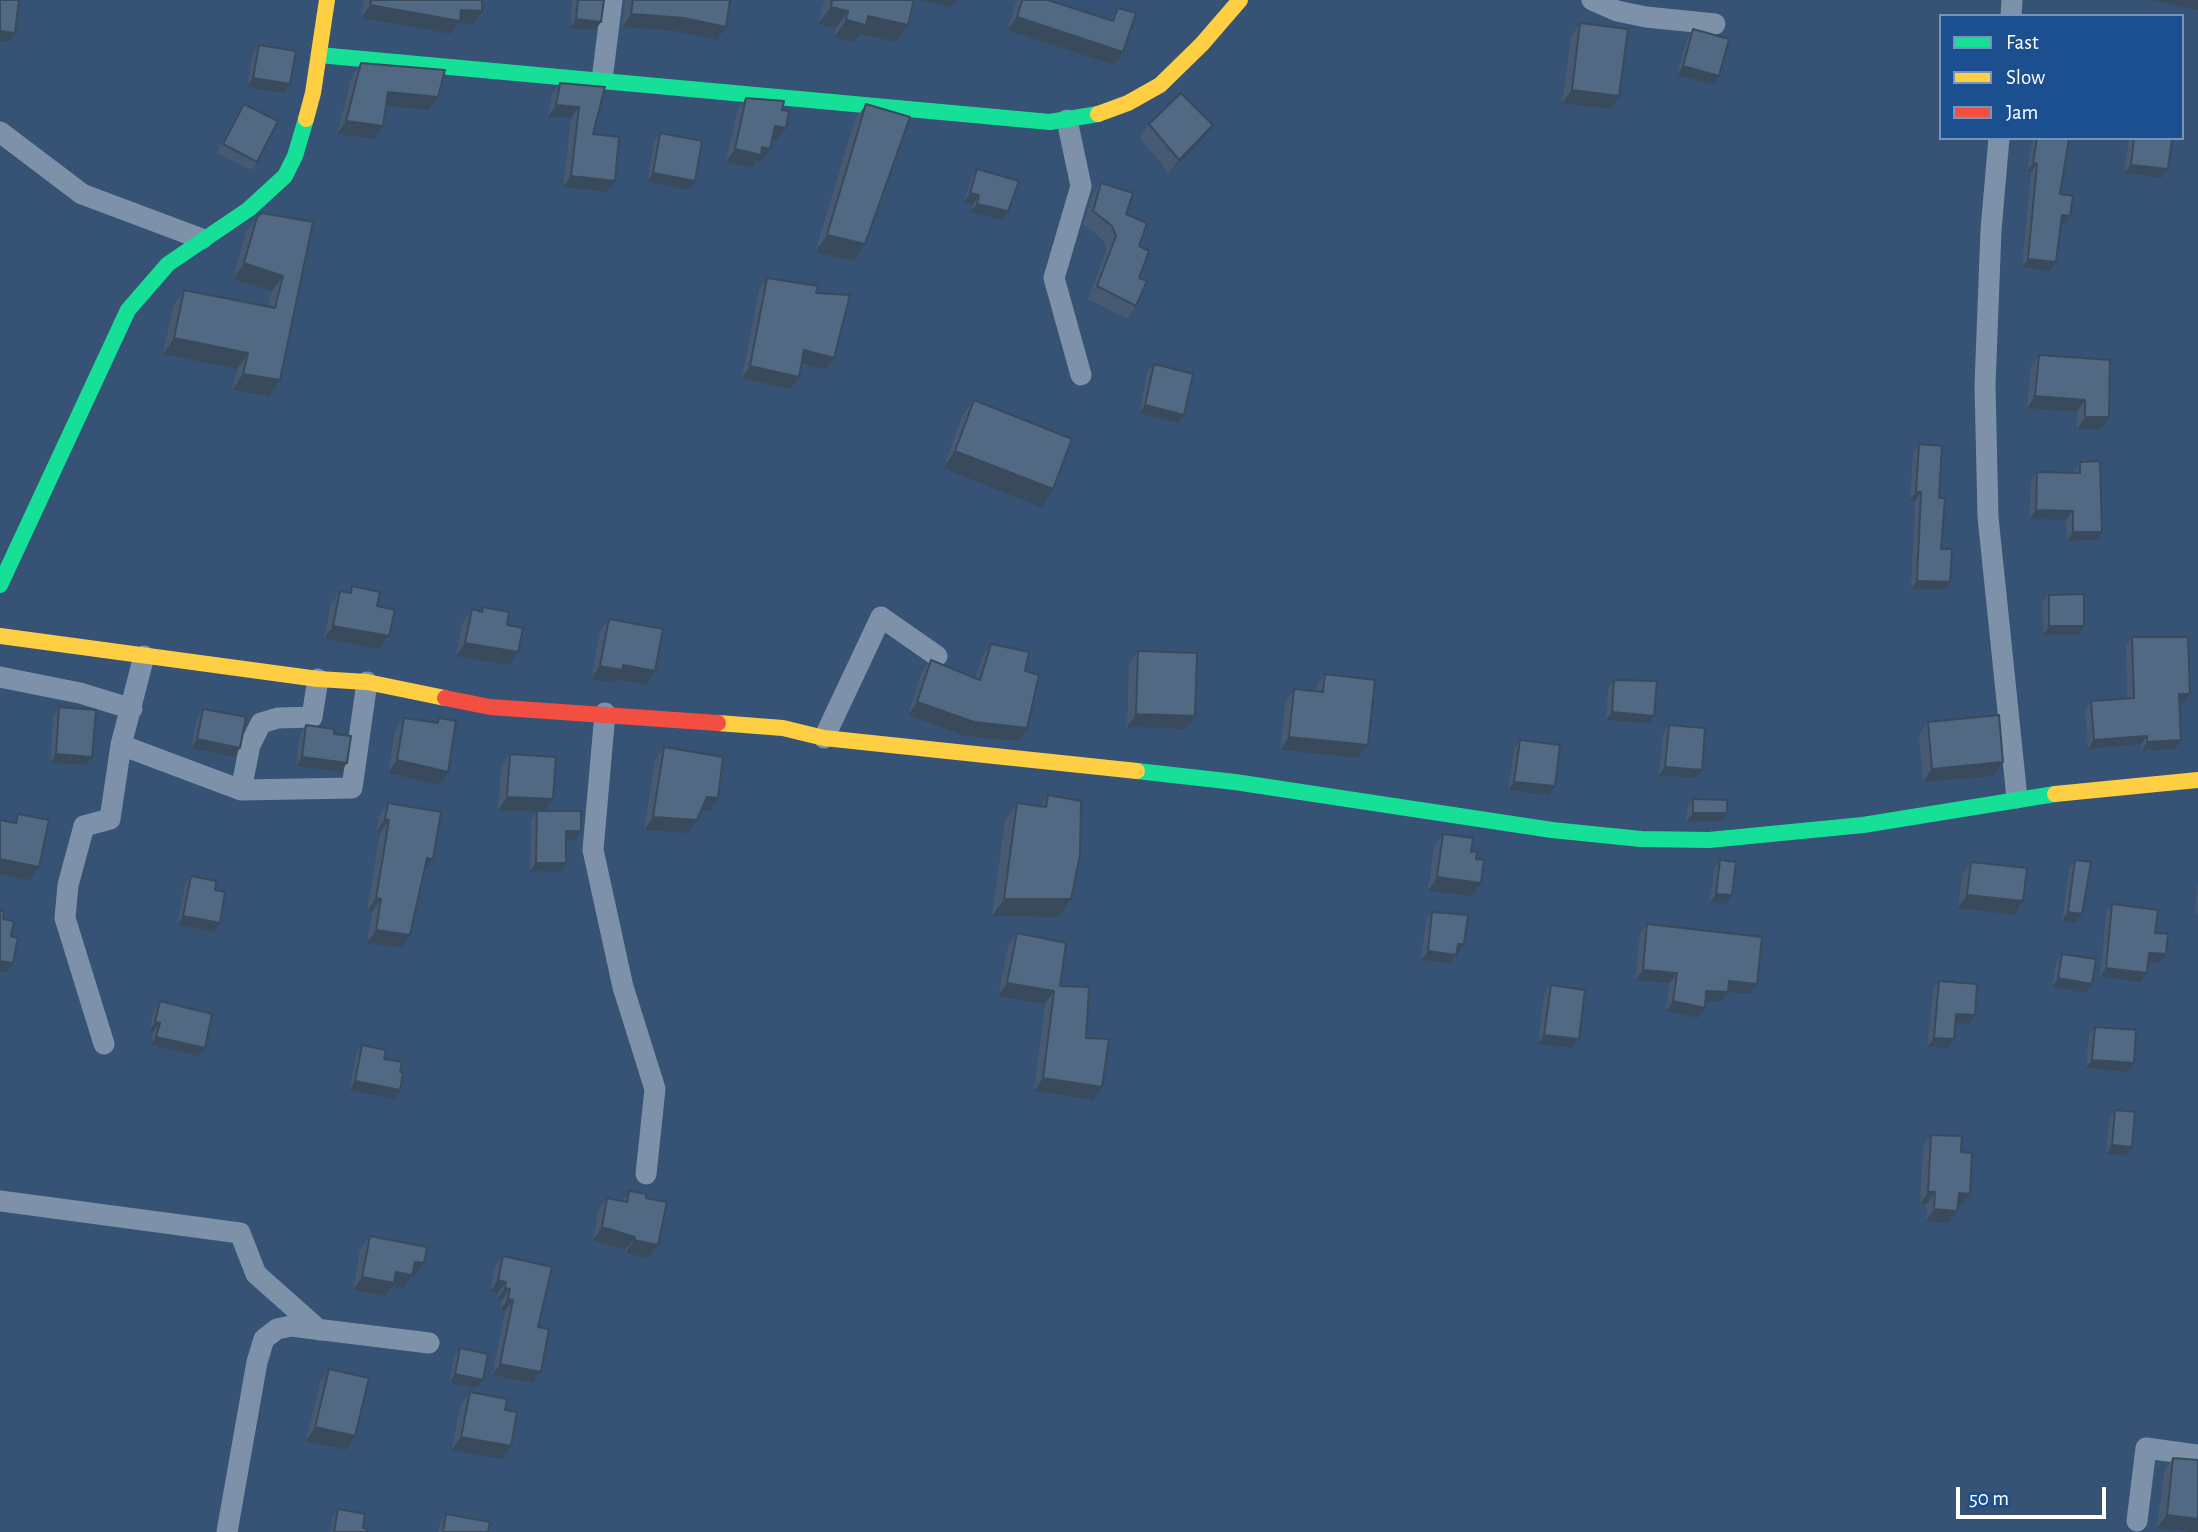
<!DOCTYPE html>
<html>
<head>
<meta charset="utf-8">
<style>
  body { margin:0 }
  #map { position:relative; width:2198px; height:1532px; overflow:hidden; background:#365274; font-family:"Alegreya Sans",sans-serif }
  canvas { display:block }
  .legend { position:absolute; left:1939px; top:14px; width:245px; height:126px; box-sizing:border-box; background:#1b4f8f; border:2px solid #7695bc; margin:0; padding:9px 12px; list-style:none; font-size:21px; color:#fff }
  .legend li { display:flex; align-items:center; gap:14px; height:35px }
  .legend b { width:35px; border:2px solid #7695bc }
  .scale { position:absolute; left:1956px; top:1487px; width:150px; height:32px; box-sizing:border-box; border:4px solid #fff; border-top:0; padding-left:9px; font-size:21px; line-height:24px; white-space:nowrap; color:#fff; -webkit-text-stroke:5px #1b4f8f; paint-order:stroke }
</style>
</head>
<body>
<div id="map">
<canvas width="2198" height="1532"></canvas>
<ul class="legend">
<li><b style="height:9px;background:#16e098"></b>Fast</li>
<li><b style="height:9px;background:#ffcf43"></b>Slow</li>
<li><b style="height:9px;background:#f24e42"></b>Jam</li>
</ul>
<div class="scale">50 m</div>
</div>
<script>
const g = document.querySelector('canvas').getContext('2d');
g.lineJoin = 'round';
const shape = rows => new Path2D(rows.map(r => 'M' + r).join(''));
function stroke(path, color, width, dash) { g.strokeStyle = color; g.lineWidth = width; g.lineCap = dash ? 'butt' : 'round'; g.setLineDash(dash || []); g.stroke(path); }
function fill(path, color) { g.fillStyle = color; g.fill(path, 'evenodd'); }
const street = shape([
  [1592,0,1617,11,1646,17,1715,24],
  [2011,16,2012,0],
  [602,80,612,0],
  [1067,120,1081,186,1054,278,1081,375],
  [0,132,82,194,202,239],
  [1999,138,1991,230,1985,385,1988,517,2017,798],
  [144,656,121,745,241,790],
  [0,677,80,693,132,709],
  [318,679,312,717,278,718,261,723,250,745,241,790,352,788,367,682],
  [605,713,593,850,623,987,655,1089,646,1174],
  [824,738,881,617,937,656],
  [104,1044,65,918,68,885,84,826,110,819,121,745],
  [0,1201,240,1233,256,1274,319,1330],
  [2137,1521,2146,1448,2198,1455],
  [227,1532,257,1362,264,1339,277,1329,291,1326,429,1343]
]);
const fast = shape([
  [319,55,1050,122,1098,114],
  [0,585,128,310,168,264,249,209,285,176,295,156,306,119],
  [1137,771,1235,782,1552,830,1641,839,1709,840,1863,825,2055,794]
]);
const slow = shape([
  [1098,114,1128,103,1160,85,1202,44,1240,0],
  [306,119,313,93,327,0],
  [0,636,318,679,367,682,445,698],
  [718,723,783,728,824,738,1137,771],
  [2055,794,2198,780]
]);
const jam = shape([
  [445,698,490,707,718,723]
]);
const wall = shape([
  [364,0,482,0,473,24,458,23,451,34,361,18],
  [572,0,604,0,601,22,595,30,570,28],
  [625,0,730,0,726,27,717,40,675,31,622,27],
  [824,0,914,0,896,42,860,34,854,42,834,37,836,28,818,24],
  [1017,0,1048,0,1110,20,1118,8,1114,65,1007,30],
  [1580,23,1610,109,1562,103,1571,36],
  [1693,29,1713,85,1677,75,1687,38],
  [259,45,290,84,284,93,247,87,253,54],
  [361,63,438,97,429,110,386,105,383,126,374,139,337,134,352,76],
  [560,83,605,87,593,134,607,192,563,187,571,118,548,117,552,94],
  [746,98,782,110,786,128,776,141,772,140,761,162,757,161,752,168,726,162,737,111],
  [244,104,257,162,251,170,217,153,238,112],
  [866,104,853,261,815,252,854,122],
  [1149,124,1204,138,1169,173,1139,137],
  [660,133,689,190,647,182,654,142],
  [2033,138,2069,138,2060,194,2070,216,2064,224,2061,224,2056,262,2050,271,2022,267,2031,172,2027,171],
  [2129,138,2172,138,2168,169,2162,178,2124,173],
  [977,169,1002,220,970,212,973,204,964,202,971,178],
  [1101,183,1126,214,1139,246,1139,278,1136,306,1127,319,1088,299,1107,249,1102,239,1083,224,1092,196],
  [257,217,313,222,280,380,269,396,232,390,237,369,163,354,173,306,184,290,268,307,272,291,233,279,246,232],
  [767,278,816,293,834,358,825,370,801,364,790,389,742,378,759,290],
  [2039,355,2110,360,2101,429,2077,429,2077,412,2027,408,2031,366],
  [1154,364,1184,415,1178,423,1139,413,1147,373],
  [974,400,1041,507,943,468,962,417],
  [1919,444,1939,498,1941,549,1950,582,1945,590,1911,589,1915,501,1910,500,1913,453],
  [2080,462,2096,540,2067,541,2066,520,2029,519,2031,481,2037,472,2074,473,2074,471],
  [352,586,377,606,389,636,380,649,324,639,331,604,340,591,348,593],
  [2049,595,2078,635,2043,635,2042,603],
  [483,607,507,625,518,652,509,665,456,656,463,622,472,609,480,611],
  [609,619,655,671,646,685,616,679,613,683,591,679,600,632],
  [2132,637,2184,703,2179,703,2175,749,2141,751,2141,744,2088,749,2085,710,2091,701,2127,698,2126,645],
  [991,644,1025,671,1018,741,965,736,908,715,921,673,931,660,975,678,982,657],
  [1138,651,1186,729,1127,727,1129,664],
  [1325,674,1368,745,1358,758,1280,750,1285,702,1294,689,1316,691,1316,687],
  [1614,680,1649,723,1606,720,1608,688],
  [59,707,86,765,50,763,53,716],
  [203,709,234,757,191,748,197,718],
  [404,718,436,723,439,718,439,785,388,773,395,731],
  [1928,722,2003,762,1994,776,1923,782,1919,735],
  [306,725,334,734,341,772,296,766,300,734],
  [1669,725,1702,770,1696,778,1659,775,1663,734],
  [1520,740,1549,795,1508,790,1514,749],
  [664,747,709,811,702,810,688,833,644,830,655,760],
  [510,754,553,799,544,811,581,831,575,840,566,839,560,872,530,871,531,820,536,812,498,810,501,767],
  [1048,795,1059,917,992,916,1005,820,1017,803,1040,806],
  [1693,799,1721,821,1686,822,1687,807],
  [388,803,424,872,401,948,367,943,372,912,367,911,380,833,376,832,379,816],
  [1443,834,1471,852,1476,859,1481,883,1472,896,1428,891,1434,847],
  [1720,860,1726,904,1710,902,1714,869],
  [2075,860,2076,923,2062,921,2069,869],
  [1971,862,2023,901,2014,915,1958,908,1962,875],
  [191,876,215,890,214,932,177,925,185,885],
  [2198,882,2198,914,2194,914],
  [2112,904,2155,933,2166,954,2160,963,2148,962,2147,973,2141,982,2100,977,2106,913],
  [1432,912,1464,944,1458,953,1457,953,1450,963,1421,960,1426,920],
  [1647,924,1750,994,1728,992,1721,1002,1706,1001,1705,1008,1698,1018,1666,1011,1670,983,1635,980,1640,934],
  [1017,933,1060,986,1086,1038,1102,1087,1093,1100,1034,1091,1045,1004,998,996,1008,946],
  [2062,954,2085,993,2052,987,2056,963],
  [1939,981,1975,1015,1968,1024,1955,1023,1954,1039,1948,1048,1927,1047,1933,990],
  [1551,985,1572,1048,1538,1044,1544,994],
  [160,1001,198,1056,150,1045,153,1032,149,1031,154,1010],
  [2095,1027,2134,1063,2128,1072,2086,1068,2089,1035],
  [362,1045,384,1059,400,1072,400,1090,394,1099,349,1090,356,1054],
  [2115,1110,2132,1147,2126,1156,2106,1154,2109,1119],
  [1931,1135,1961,1152,1970,1194,1961,1206,1958,1206,1949,1223,1926,1221,1927,1204,1920,1204,1923,1147],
  [629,1191,646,1198,658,1245,649,1258,625,1253,625,1250,593,1240,598,1211,607,1198,622,1201],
  [370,1236,424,1263,414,1276,412,1276,403,1288,392,1286,385,1296,353,1290,360,1249],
  [503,1256,538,1327,541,1372,533,1383,492,1375,505,1311,500,1310,502,1300,497,1299,498,1293,490,1291,495,1267],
  [460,1348,483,1380,477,1388,449,1383,454,1357],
  [329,1369,346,1450,306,1441,320,1382],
  [470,1392,505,1410,511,1446,502,1459,452,1450,460,1405],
  [2173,1458,2198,1532,2188,1532,2157,1528,2164,1471],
  [338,1509,363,1528,366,1532,330,1532,332,1518],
  [446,1514,488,1532,438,1532,440,1523]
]);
const shadedWall = shape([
  [921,0,957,0,952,7],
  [2152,0,2198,0,2198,9,2197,10],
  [370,5,461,10,482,11,473,24,458,23,451,34,361,18],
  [831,7,848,11,836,28,818,24],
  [631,14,684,18,726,27,717,40,675,31,622,27],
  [868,16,908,25,896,42,860,34,854,42,834,37,846,20],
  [1017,17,1123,52,1114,65,1007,30],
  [576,19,601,22,595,30,570,28],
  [0,31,15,33,9,42,0,41],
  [1683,66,1719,76,1713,85,1677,75],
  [253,78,290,84,284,93,247,87],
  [1572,90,1619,96,1610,109,1562,103],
  [388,92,438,97,429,110,379,105],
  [556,105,579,107,571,118,548,117],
  [346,121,383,126,374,139,337,134],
  [1213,125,1204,138,1169,173,1179,160],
  [775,126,786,128,776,141,766,139],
  [762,147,770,149,761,162,757,161,752,168,726,162,735,149],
  [2033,163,2037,164,2031,172,2027,171],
  [2131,165,2168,169,2162,178,2124,173],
  [653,173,695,181,689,190,647,182],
  [571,176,615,181,607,192,563,187],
  [970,193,979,195,973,204,964,202],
  [977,204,1008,211,1002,220,970,212],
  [2062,215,2070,216,2064,224,2056,223],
  [827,235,865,244,853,261,815,252],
  [2028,259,2056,262,2050,271,2022,267],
  [244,263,283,276,272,291,233,279],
  [174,338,248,353,237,369,163,354],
  [804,350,834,358,825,370,796,362],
  [750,366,799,377,790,389,742,378],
  [243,374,280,380,269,396,232,390],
  [2035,396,2085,400,2077,412,2027,408],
  [1145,405,1184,415,1178,423,1139,413],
  [2085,417,2109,417,2101,429,2077,429],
  [955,451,1053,489,1041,507,943,468],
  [1916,492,1921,492,1915,501,1910,500],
  [2036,510,2073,511,2066,520,2029,519],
  [2073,532,2102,532,2096,540,2067,541],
  [1917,581,1950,582,1945,590,1911,589],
  [333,626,389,636,380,649,324,639],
  [2049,626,2084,626,2078,635,2043,635],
  [465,643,518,652,509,665,456,656],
  [623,665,655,671,646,685,616,679,613,683,591,679,600,666],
  [2179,694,2190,694,2184,703,2173,703],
  [917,702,1027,728,1018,741,965,736,908,715],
  [1612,712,1654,716,1649,723,1606,720],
  [1136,714,1195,716,1186,729,1127,727],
  [2147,736,2141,744,2088,749,2094,740],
  [1289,737,1368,745,1358,758,1280,750],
  [197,739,240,748,234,757,191,748],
  [2181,740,2175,749,2141,751,2147,742],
  [56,754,92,757,86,765,50,763],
  [302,757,347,763,341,772,296,766],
  [397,760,448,772,439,785,388,773],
  [2003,762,1994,776,1923,782,1932,769],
  [1665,767,1702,770,1696,778,1659,775],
  [1514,782,1555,786,1549,795,1508,790],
  [507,797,553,799,544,812,498,810],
  [707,797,718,798,709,811,698,810],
  [1693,813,1727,813,1721,821,1686,822],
  [653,817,697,820,688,833,644,830],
  [385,819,389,820,380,833,376,832],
  [566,831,581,831,575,840,560,839],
  [427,858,433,859,424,872],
  [0,859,39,867,30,880,0,874],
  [536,863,566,863,560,872,530,871],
  [1437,877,1481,883,1472,896,1428,891],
  [1716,894,1732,895,1726,904,1710,902],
  [1967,895,2023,901,2014,915,1958,908],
  [376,898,381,899,372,912,367,911],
  [1004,899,1071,899,1059,917,992,916],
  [2068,912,2082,914,2076,923,2062,921],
  [183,916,220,923,214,932,177,925],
  [376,930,410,935,401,948,367,943],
  [1458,944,1464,944,1458,953,1451,953],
  [1428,951,1456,955,1450,963,1421,960],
  [2149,953,2166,954,2160,963,2143,961],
  [0,961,13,963,7,972,0,971],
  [2106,968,2147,973,2141,982,2100,977],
  [1643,970,1677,973,1670,983,1635,980],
  [2058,978,2092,984,2085,993,2052,987],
  [1729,981,1757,984,1750,994,1728,992,1721,1002,1699,1001,1706,991],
  [1007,983,1054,991,1045,1004,998,996],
  [1673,1001,1705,1008,1698,1018,1666,1011],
  [1956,1014,1975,1015,1968,1024,1950,1022],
  [155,1022,160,1023,153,1032,149,1031],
  [1544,1035,1579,1039,1572,1048,1538,1044],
  [156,1037,205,1048,198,1056,150,1045],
  [1934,1038,1954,1039,1948,1048,1927,1047],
  [2092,1060,2134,1063,2128,1072,2086,1068],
  [1043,1078,1102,1087,1093,1100,1034,1091],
  [355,1081,400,1090,394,1099,349,1090],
  [2112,1145,2132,1147,2126,1156,2106,1154],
  [1928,1192,1935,1192,1927,1204,1920,1204],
  [1959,1193,1970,1194,1961,1206,1951,1205],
  [1934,1209,1957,1211,1949,1223,1926,1221],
  [602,1227,635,1237,625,1250,593,1240],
  [634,1240,658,1245,649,1258,625,1253],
  [415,1262,424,1263,414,1276,412,1276,403,1288,392,1286,385,1296,353,1290,362,1277,396,1272],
  [498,1280,506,1282,498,1293,490,1291],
  [505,1288,510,1289,502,1300,497,1299],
  [508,1299,513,1300,505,1311,500,1310],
  [500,1364,541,1372,533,1383,492,1375],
  [455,1374,483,1380,477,1388,449,1383],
  [315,1427,355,1436,346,1450,306,1441],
  [461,1437,511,1446,502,1459,452,1450],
  [2167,1515,2198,1519,2198,1532,2188,1532,2157,1528]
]);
const building = shape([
  [0,0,19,0,15,33,0,31,0,0],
  [371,0,482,0,482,11,461,10,460,21,370,5,371,0],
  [578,0,604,0,601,22,576,19,578,0],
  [633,0,730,0,726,27,684,18,631,14,633,0],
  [832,0,914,0,908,25,868,16,866,25,846,20,848,11,831,7,832,0],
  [1022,0,1048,0,1113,21,1118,8,1136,13,1123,52,1017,17,1022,0],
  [1580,23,1628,29,1619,96,1572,90,1580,23],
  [1693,29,1729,39,1719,76,1683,66,1693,29],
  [259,45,296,51,290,84,253,78,259,45],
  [361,63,445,70,438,97,388,92,383,126,346,121,361,63],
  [560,83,605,87,593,134,619,137,615,181,571,176,579,107,556,105,560,83],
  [1181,93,1213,125,1179,160,1149,124,1181,93],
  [746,98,784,101,782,110,789,111,786,128,775,126,770,149,762,147,761,155,735,149,746,98],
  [244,104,278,121,257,162,223,144,244,104],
  [866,104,910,117,865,244,827,235,866,104],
  [660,133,702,141,695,181,653,173,660,133],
  [2037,138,2069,138,2060,194,2073,196,2070,216,2062,215,2056,262,2028,259,2037,164,2033,163,2037,138],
  [2134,138,2172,138,2168,169,2131,165,2134,138],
  [977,169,1019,181,1008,211,977,204,979,195,970,193,977,169],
  [1101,183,1133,193,1126,214,1147,223,1139,246,1149,251,1139,278,1147,281,1136,306,1097,286,1116,236,1112,226,1093,211,1101,183],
  [262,213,313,222,280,380,243,374,248,353,174,338,184,290,275,308,283,276,244,263,257,217,262,213],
  [767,278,818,286,816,293,850,295,834,358,804,350,799,377,750,366,767,278],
  [2039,355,2110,360,2109,417,2085,417,2085,400,2035,396,2039,355],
  [1154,364,1193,374,1184,415,1145,405,1154,364],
  [974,400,1072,439,1053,489,955,451,974,400],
  [1919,444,1942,446,1939,498,1945,498,1941,549,1952,549,1950,582,1917,581,1921,492,1916,492,1919,444],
  [2100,461,2102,532,2073,532,2073,511,2036,510,2037,472,2080,473,2080,462,2100,461],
  [352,586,380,592,377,606,395,610,389,636,333,626,340,591,351,593,352,586],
  [2084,594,2084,626,2049,626,2049,595,2084,594],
  [483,607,509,612,507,625,523,628,518,652,465,643,472,609,482,612,483,607],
  [609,619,663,629,655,671,623,665,622,670,600,666,609,619],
  [2132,637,2188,637,2190,694,2179,694,2181,740,2147,742,2147,736,2094,740,2091,701,2134,698,2132,637],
  [991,644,1029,652,1025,671,1039,675,1027,728,974,722,917,702,931,660,980,680,991,644],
  [1138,651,1197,653,1195,716,1136,714,1138,651],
  [1325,674,1375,680,1368,745,1289,737,1294,689,1323,692,1325,674],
  [1614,680,1657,681,1654,716,1612,712,1614,680],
  [59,707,96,710,92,757,56,754,59,707],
  [203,709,246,717,240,748,197,739,203,709],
  [1999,715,2003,762,1932,769,1928,722,1999,715],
  [404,718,438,723,439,718,456,721,448,772,397,760,404,718],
  [306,725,334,729,334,734,351,736,347,763,302,757,306,725],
  [1669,725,1705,728,1702,770,1665,767,1669,725],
  [1520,740,1560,745,1555,786,1514,782,1520,740],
  [664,747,723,757,718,798,707,797,697,820,653,817,664,747],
  [510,754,556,757,553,799,507,797,510,754],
  [1048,795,1081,801,1080,855,1071,899,1004,899,1017,803,1046,807,1048,795],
  [1693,799,1727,800,1727,813,1693,813,1693,799],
  [388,803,441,812,433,859,427,858,410,935,376,930,381,899,376,898,389,820,385,819,388,803],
  [537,811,581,811,581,831,566,831,566,863,536,863,537,811],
  [18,814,49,820,39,867,0,859,0,820,16,823,18,814],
  [1443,834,1473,838,1471,852,1477,851,1476,859,1484,860,1481,883,1437,877,1443,834],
  [1720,860,1736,862,1732,895,1716,894,1720,860],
  [2075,860,2091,862,2082,914,2068,912,2075,860],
  [1971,862,2027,868,2023,901,1967,895,1971,862],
  [191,876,216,881,215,890,225,892,220,923,183,916,191,876],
  [2112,904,2158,910,2155,933,2168,934,2166,954,2149,953,2147,973,2106,968,2112,904],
  [0,910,4,911,3,919,14,921,11,936,18,938,13,963,0,961,0,910],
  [1432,912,1468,915,1464,944,1458,944,1456,955,1428,951,1432,912],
  [1647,924,1762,937,1757,984,1729,981,1728,992,1706,991,1705,1008,1673,1001,1677,973,1643,970,1647,924],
  [1017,933,1066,943,1060,986,1089,987,1086,1038,1109,1039,1102,1087,1043,1078,1054,991,1007,983,1017,933],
  [2062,954,2096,959,2092,984,2058,978,2062,954],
  [1939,981,1977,984,1975,1015,1956,1014,1954,1039,1934,1038,1939,981],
  [1551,985,1585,990,1579,1039,1544,1035,1551,985],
  [160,1001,212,1014,205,1048,156,1037,160,1023,155,1022,160,1001],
  [2095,1027,2136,1030,2134,1063,2092,1060,2095,1027],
  [362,1045,386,1050,384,1059,402,1062,400,1072,403,1073,400,1090,355,1081,362,1045],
  [2115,1110,2135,1112,2132,1147,2112,1145,2115,1110],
  [1931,1135,1962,1136,1961,1152,1972,1153,1970,1194,1959,1193,1957,1211,1934,1209,1935,1192,1928,1192,1931,1135],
  [629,1191,646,1194,646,1198,667,1202,658,1245,634,1240,635,1237,602,1227,607,1198,627,1202,629,1191],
  [370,1236,427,1247,424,1263,415,1262,412,1275,396,1272,394,1283,362,1277,370,1236],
  [503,1256,552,1267,538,1327,549,1329,541,1372,500,1364,513,1300,508,1299,510,1289,505,1288,506,1282,498,1280,503,1256],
  [460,1348,488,1354,483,1380,455,1374,460,1348],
  [329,1369,369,1378,355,1436,315,1427,329,1369],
  [470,1392,507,1399,505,1410,517,1412,511,1446,461,1437,470,1392],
  [2173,1458,2198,1460,2198,1519,2167,1515,2173,1458],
  [338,1509,365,1514,363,1528,367,1529,366,1532,334,1532,338,1509],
  [446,1514,490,1522,488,1532,443,1532,446,1514]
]);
stroke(street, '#7d92a8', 21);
stroke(fast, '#16e098', 16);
stroke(slow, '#ffcf43', 16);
stroke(jam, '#f24e42', 16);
fill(wall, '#475a72');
fill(shadedWall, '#394a5c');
fill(building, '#526984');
stroke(building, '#394a5c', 2);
</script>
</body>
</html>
